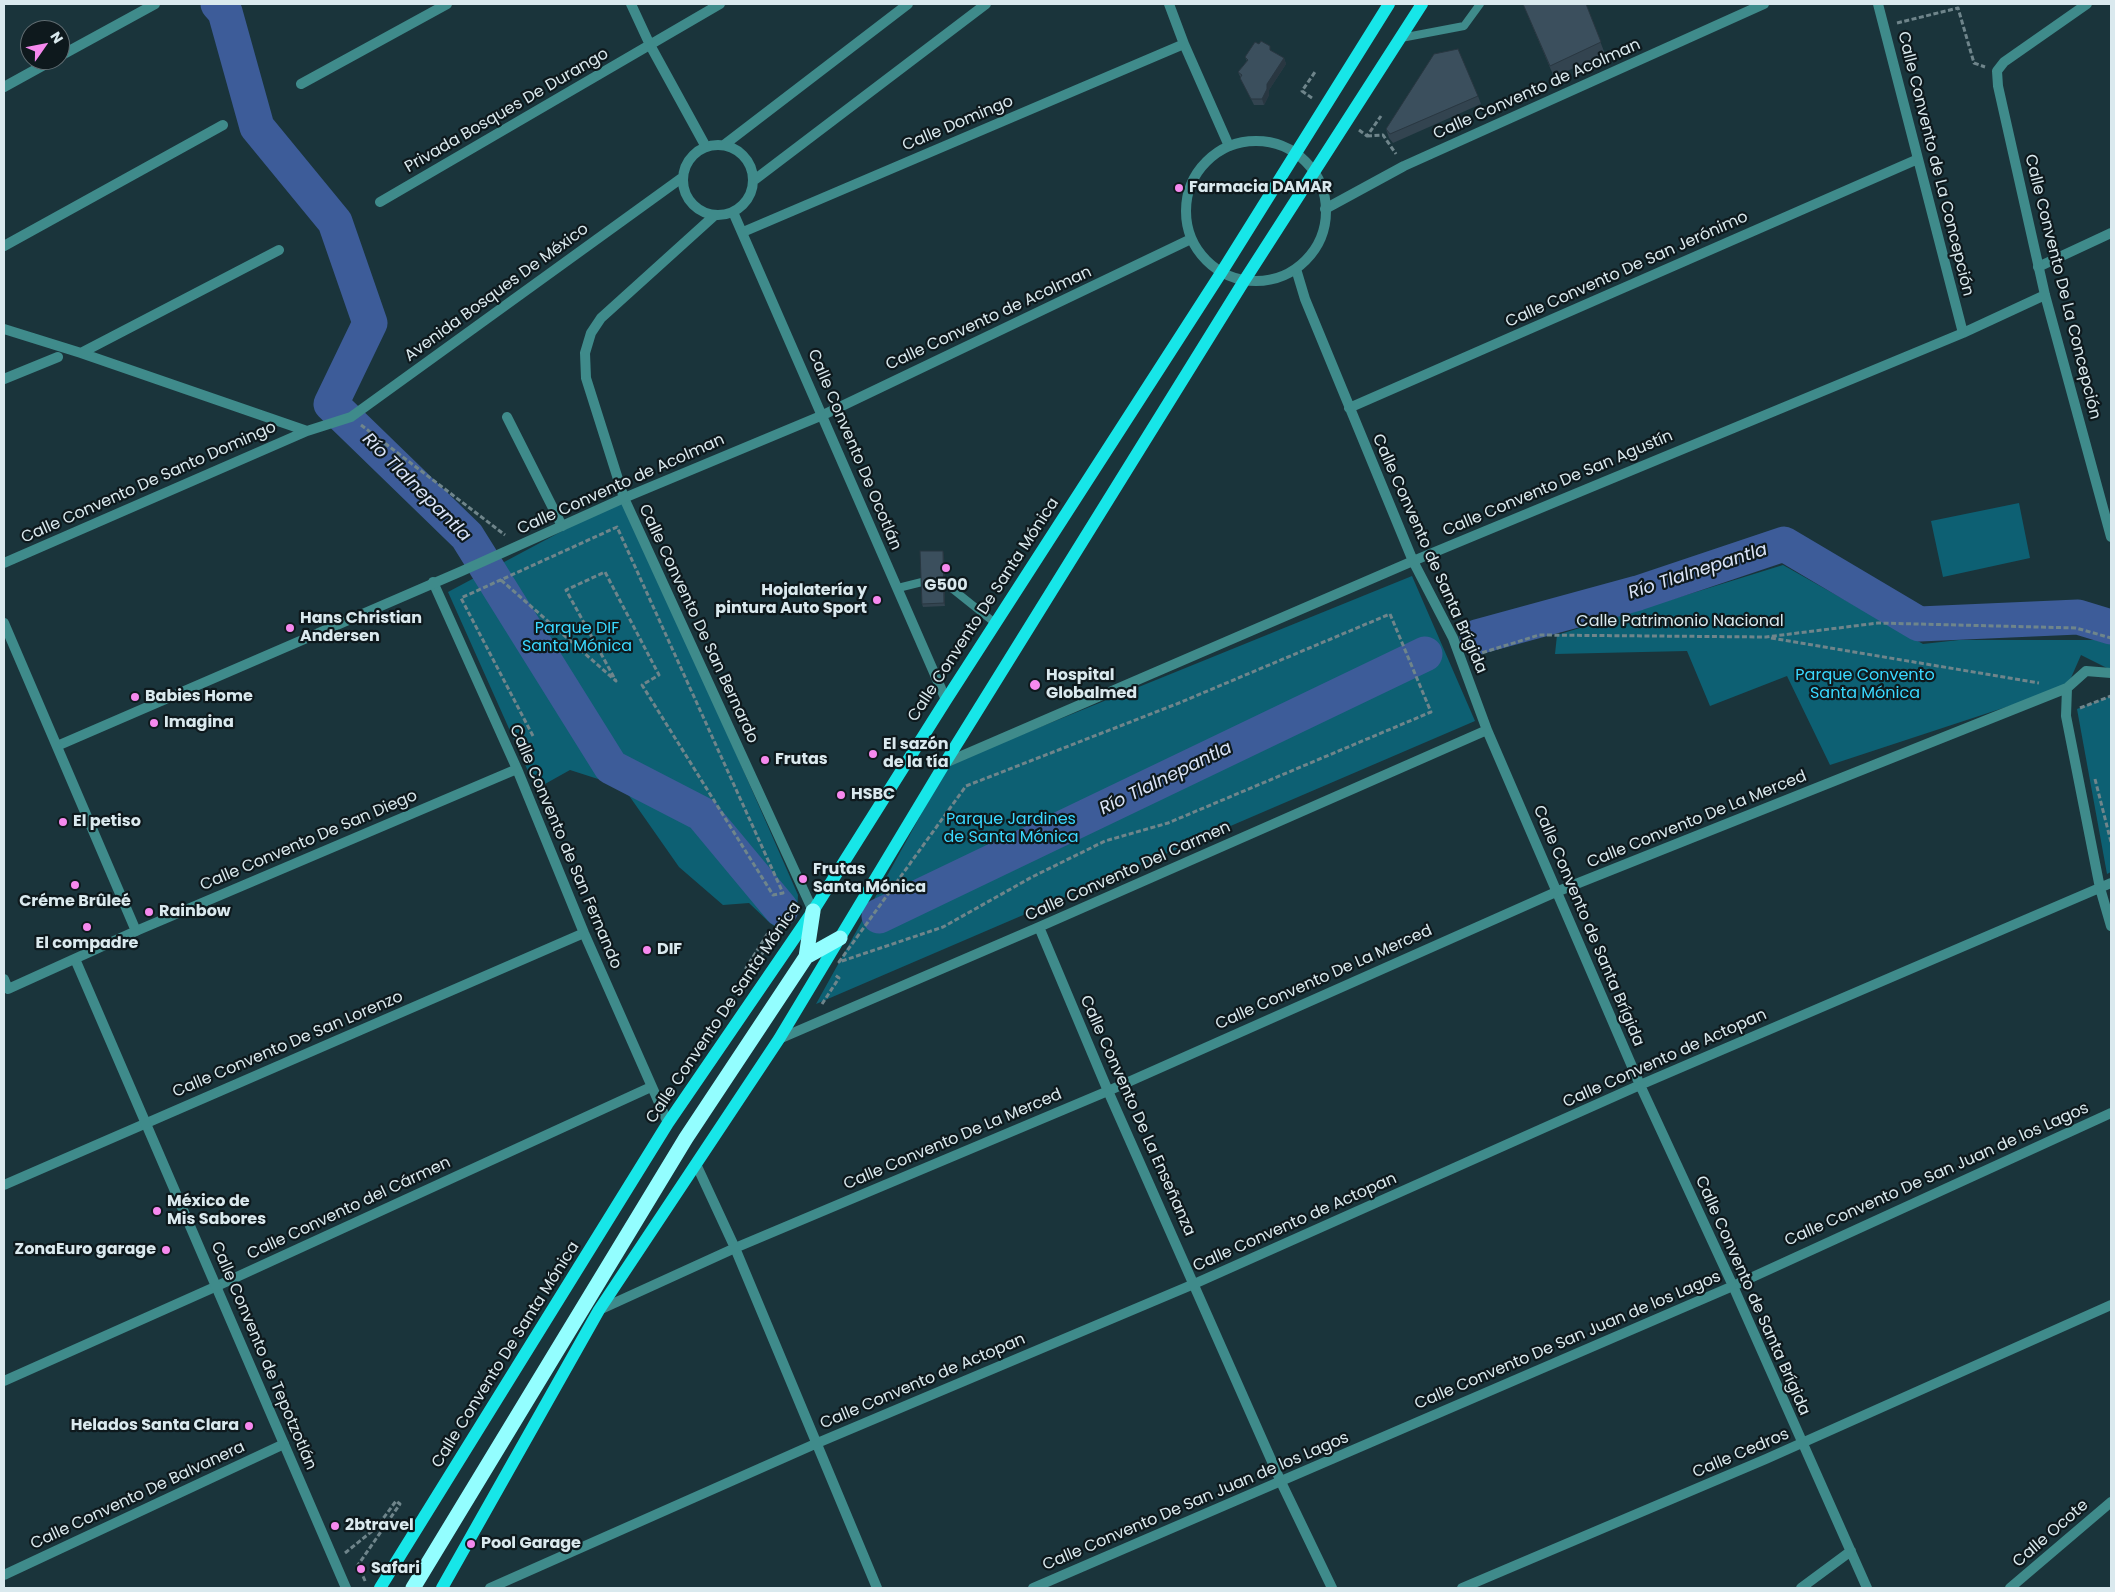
<!DOCTYPE html>
<html>
<head>
<meta charset="utf-8">
<style>
  body { margin:0 }
  #map { position:relative; width:2115px; height:1592px; overflow:hidden; background:#1a343b; font-family:Poppins,sans-serif }
  canvas { display:block }
  .frame { position:absolute; inset:0; border:5px solid #dae9ee; pointer-events:none }
  .north { position:absolute; left:20px; top:20px; width:50px; height:50px; box-sizing:border-box; background:#0e191d; border:1px solid #606c71; border-radius:50%; rotate:57deg; font-size:14px; font-weight:700; line-height:20px; text-align:center; color:#dae9ee }
  .north::after { content:''; display:block; margin:auto; width:18px; height:22px; background:#f689ee; clip-path:polygon(50% 0,100% 100%,50% 72%,0 100%) }
</style>
</head>
<body>
<div id="map">
<canvas width="2115" height="1592"></canvas>
<div class="frame"></div>
<div class="north">N</div>
</div>
<script>
const g = document.querySelector('canvas').getContext('2d');
g.lineJoin = 'round';
function fill(path, color) { g.fillStyle = color; g.fill(path, 'evenodd'); }
const shape = rows => new Path2D(rows.map(r => 'M' + r).join(''));
function stroke(path, color, width, dash) { g.strokeStyle = color; g.lineWidth = width; g.lineCap = dash ? 'butt' : 'round'; g.setLineDash(dash || []); g.stroke(path); }
function write(font, color, halo, rows, align = 'center') {
  g.font = font + ' Poppins,sans-serif'; g.lineWidth = 4.5; g.setLineDash([]); g.textBaseline = 'middle'; g.strokeStyle = halo; g.fillStyle = color; for (const [text, x, y, turn = 0] of rows) {
    g.save(); g.translate(x, y); g.rotate((+turn || 0) * Math.PI / 180); g.textAlign = isNaN(turn) ? turn : align; if (halo) g.strokeText(text, 0, 0); g.fillText(text, 0, 0); g.restore();
  }
}
const green = shape([
  [624,498,798,895,797,914,782,931,770,923,749,903,723,905,679,867,623,787,570,770,536,789,448,592],
  [2019,503,2030,558,1943,577,1931,521],
  [1783,565,1923,644,1959,640,2096,640,2111,644,2111,670,2081,655,2067,687,1830,765,1787,676,1710,706,1687,651,1555,654,1557,635],
  [1412,576,1475,721,816,1004,949,764],
  [2111,696,2111,872,2107,874,2077,709]
]);
const river = shape([
  [218,4,225,12,257,127,335,222,370,323,331,404,467,536,611,767,702,814,781,909],
  [1477,637,1638,593,1784,544,1919,624,2078,617,2111,627],
  [879,916,1425,654]
]);
const path = shape([
  [1897,23,1958,8,1974,63,1985,67],
  [1312,98,1302,91,1315,72],
  [1359,130,1367,136,1381,116],
  [1367,136,1383,135,1396,154],
  [361,425,505,535],
  [501,580,616,681,566,590,605,572,659,675,642,685,773,895,783,893,617,527,461,598,533,736],
  [1390,614,1431,712,1168,823,1105,841,1032,877,943,927,839,962,966,786,1179,703,1390,614],
  [1771,638,2039,683],
  [1475,655,1539,635,1766,637,1878,623,2076,628,2111,638],
  [2080,708,2111,696],
  [2095,779,2111,842],
  [754,973,746,968,768,933,773,937,760,957],
  [822,1004,839,978,835,975],
  [345,1553,376,1528,396,1501,400,1504,358,1565,366,1583]
]);
const service = shape([
  [1401,38,1464,26,1480,4],
  [945,583,995,623],
  [898,588,922,582]
]);
const pedestrian = shape([
  [2038,267,2111,233]
]);
const minor = shape([
  [631,4,650,45,706,147],
  [1169,4,1184,44,1229,146],
  [1878,4,1963,333],
  [2087,4,2004,62,1997,71,1998,86,2045,295,2111,537],
  [60,56,155,4],
  [301,84,447,4],
  [4,87,53,60],
  '683 180a35 35 0 1 1 70 0a35 35 0 1 1-70 0Z',
  [724,145,908,4],
  [753,181,986,4],
  [380,202,720,4],
  [1325,209,1404,166,1764,4],
  [733,212,946,700],
  [715,215,601,318,591,333,585,353,586,378,624,498,813,911],
  [743,232,1184,44],
  [4,246,223,125],
  [1296,269,1305,299,1413,561,1453,638,1487,730,1640,1085,1733,1286,1867,1588],
  [4,329,81,353,307,431,351,417,683,177],
  [81,353,279,250],
  [4,379,58,357],
  [1349,408,1918,159],
  [507,417,562,526],
  [4,563,307,431],
  [433,582,517,769,584,933,668,1123],
  [2067,688,2066,716,2100,888,2111,926],
  [945,763,1413,561,1963,333,2045,295],
  [1039,927,1108,1091,1281,1482,1332,1588],
  [136,931,517,769],
  [779,1039,1039,927,1487,730],
  [696,1164,735,1248,877,1588],
  [4,1185,584,933],
  [599,1310,735,1248,1108,1091,1556,892,2067,688,2086,671,2111,673],
  [4,1381,217,1286,651,1087],
  [4,1575,284,1444],
  [490,1588,815,1444,1194,1284,1640,1085,2111,883],
  [1033,1588,1733,1286,2111,1113],
  [1462,1588,1766,1459,2111,1305],
  [1801,1588,1851,1551],
  [2010,1588,2111,1502]
]);
const tertiary = shape([
  '1186 211a70 70 0 1 1 140 0a70 70 0 1 1-140 0Z',
  [4,623,136,931,8,989,4,979],
  [57,746,462,571,624,498,823,415,1191,239],
  [75,959,346,1588]
]);
const primary = shape([
  [380,1588,668,1123,813,911,946,700,1221,273,1389,4],
  [442,1588,599,1310,779,1039,945,763,1244,281,1422,4]
]);
const motorway = shape([
  [806,957,840,938],
  [413,1588,686,1138,806,957,813,911]
]);
const wall = shape([
  [1523,4,1586,4,1605,54,1554,77],
  [1272,51,1284,58,1286,64,1269,90,1269,95,1264,105,1254,105,1243,83,1238,72,1247,61,1245,57],
  [1478,96,1481,104,1393,143,1389,138,1386,129],
  [944,554,945,606,923,607,922,604]
]);
const shadedWall = shape([
  [1284,58,1286,64,1269,90,1269,95,1264,105,1262,99,1267,84],
  [943,551,944,554,945,606,944,603]
]);
const building = shape([
  [1523,4,1586,4,1601,42,1550,66,1523,4],
  [1261,41,1270,46,1270,50,1284,58,1267,84,1267,89,1262,99,1251,99,1240,78,1242,75,1238,72,1248,60,1245,57,1255,42,1259,44,1261,41],
  [1458,49,1478,96,1390,134,1386,129,1434,54,1458,49],
  [920,551,943,551,944,603,922,604,920,551]
]);
const markers = [
  [1179,188,5,"#f689ee"],
  [946,568,5,"#f689ee"],
  [877,600,5,"#f689ee"],
  [290,628,5,"#f689ee"],
  [1035,685,6,"#f689ee"],
  [135,697,5,"#f689ee"],
  [154,723,5,"#f689ee"],
  [873,754,5,"#f689ee"],
  [765,760,5,"#f689ee"],
  [841,795,5,"#f689ee"],
  [63,822,5,"#f689ee"],
  [803,879,5,"#f689ee"],
  [75,885,5,"#f689ee"],
  [149,912,5,"#f689ee"],
  [87,927,5,"#f689ee"],
  [647,950,5,"#f689ee"],
  [157,1211,5,"#f689ee"],
  [166,1250,5,"#f689ee"],
  [249,1426,5,"#f689ee"],
  [335,1526,5,"#f689ee"],
  [471,1544,5,"#f689ee"],
  [361,1569,5,"#f689ee"]
];
const streetNames = [
  ["Calle Convento de Acolman",1537,90,-24],
  ["Privada Bosques De Durango",507,111,-30],
  ["Calle Domingo",958,124,-23],
  ["Calle Convento de La Concepción",1935,164,76],
  ["Calle Convento De San Jerónimo",1627,270,-24],
  ["Calle Convento De La Concepción",2062,287,76],
  ["Avenida Bosques De México",497,293,-36],
  ["Calle Convento de Acolman",989,319,-25],
  ["Calle Convento De Ocotlán",854,450,67],
  ["Calle Convento De Santo Domingo",149,483,-24],
  ["Calle Convento De San Agustín",1558,484,-23],
  ["Calle Convento de Acolman",621,485,-24],
  ["Calle Convento de Santa Brígida",1429,554,66],
  ["Calle Convento De Santa Mónica",984,610,-57],
  ["Calle Patrimonio Nacional",1680,622],
  ["Calle Convento De San Bernardo",698,624,65],
  ["Calle Convento De La Merced",1697,820,-22],
  ["Calle Convento De San Diego",309,841,-23],
  ["Calle Convento de San Fernando",565,847,67],
  ["Calle Convento Del Carmen",1128,872,-24],
  ["Calle Convento de Santa Brígida",1588,926,67],
  ["Calle Convento De La Merced",1324,978,-24],
  ["Calle Convento De Santa Mónica",724,1013,-56],
  ["Calle Convento De San Lorenzo",288,1045,-23],
  ["Calle Convento de Actopan",1665,1059,-24],
  ["Calle Convento De La Enseñanza",1137,1116,66],
  ["Calle Convento De La Merced",953,1140,-23],
  ["Calle Convento De San Juan de los Lagos",1937,1175,-24],
  ["Calle Convento del Cármen",349,1209,-25],
  ["Calle Convento de Actopan",1295,1223,-24],
  ["Calle Convento de Santa Brígida",1752,1296,66],
  ["Calle Convento De San Juan de los Lagos",1568,1341,-23],
  ["Calle Convento De Santa Mónica",506,1355,-58],
  ["Calle Convento de Tepotzotlán",263,1356,67],
  ["Calle Convento de Actopan",923,1382,-23],
  ["Calle Cedros",1741,1454,-23],
  ["Calle Convento De Balvanera",138,1496,-25],
  ["Calle Convento De San Juan de los Lagos",1196,1502,-23],
  ["Calle Ocote",2051,1534,-41]
];
const poiNames = [
  ["Farmacia DAMAR",1189,188],
  ["G500",946,586,"center"],
  ["Hojalatería y",867,591,"right"],
  ["pintura Auto Sport",867,609,"right"],
  ["Hans Christian",300,619],
  ["Andersen",300,637],
  ["Hospital",1046,676],
  ["Globalmed",1046,694],
  ["Babies Home",145,697],
  ["Imagina",164,723],
  ["El sazón",883,745],
  ["de la tía",883,763],
  ["Frutas",775,760],
  ["HSBC",851,795],
  ["El petiso",73,822],
  ["Frutas",813,870],
  ["Santa Mónica",813,888],
  ["Créme Brûleé",75,902,"center"],
  ["Rainbow",159,912],
  ["El compadre",87,944,"center"],
  ["DIF",657,950],
  ["México de",167,1202],
  ["Mis Sabores",167,1220],
  ["ZonaEuro garage",156,1250,"right"],
  ["Helados Santa Clara",239,1426,"right"],
  ["2btravel",345,1526],
  ["Pool Garage",481,1544],
  ["Safari",371,1569]
];
const parkNames = [
  ["Parque DIF",577,629],
  ["Santa Mónica",577,647],
  ["Parque Convento",1865,676],
  ["Santa Mónica",1865,694],
  ["Parque Jardines",1011,820],
  ["de Santa Mónica",1011,838]
];
const waterNames = [
  ["Río Tlalnepantla",416,488,45],
  ["Río Tlalnepantla",1698,572,-18],
  ["Río Tlalnepantla",1166,779,-26]
];
fill(green, '#0d6073');
stroke(river, '#3d5c99', 35);
stroke(path, '#6f858b', 3, [5, 2.5]);
stroke(service, '#3f8b8b', 8);
stroke(pedestrian, '#3f8b8b', 10);
stroke(minor, '#3f8b8b', 10);
stroke(tertiary, '#3f8b8b', 10);
stroke(primary, '#17e6e8', 12);
stroke(motorway, '#93feff', 15);
fill(wall, '#334450');
fill(shadedWall, '#293741');
fill(building, '#3b4f5d');
stroke(building, '#293741', 1);
for (const [x, y, r, color] of markers) { const dot = new Path2D(); dot.arc(x, y, r, 0, 2 * Math.PI); g.fillStyle = color; g.fill(dot); stroke(dot, '#0e191d', 2); }
write('16px', '#dae9ee', '#0e191d', streetNames);
write('bold 16px', '#dae9ee', '#0e191d', poiNames, 'left');
write('16px', '#3ad9ff', '#0e191d', parkNames);
write('italic 18px', '#dbe4f7', '#0e191d', waterNames);
</script>
</body>
</html>
